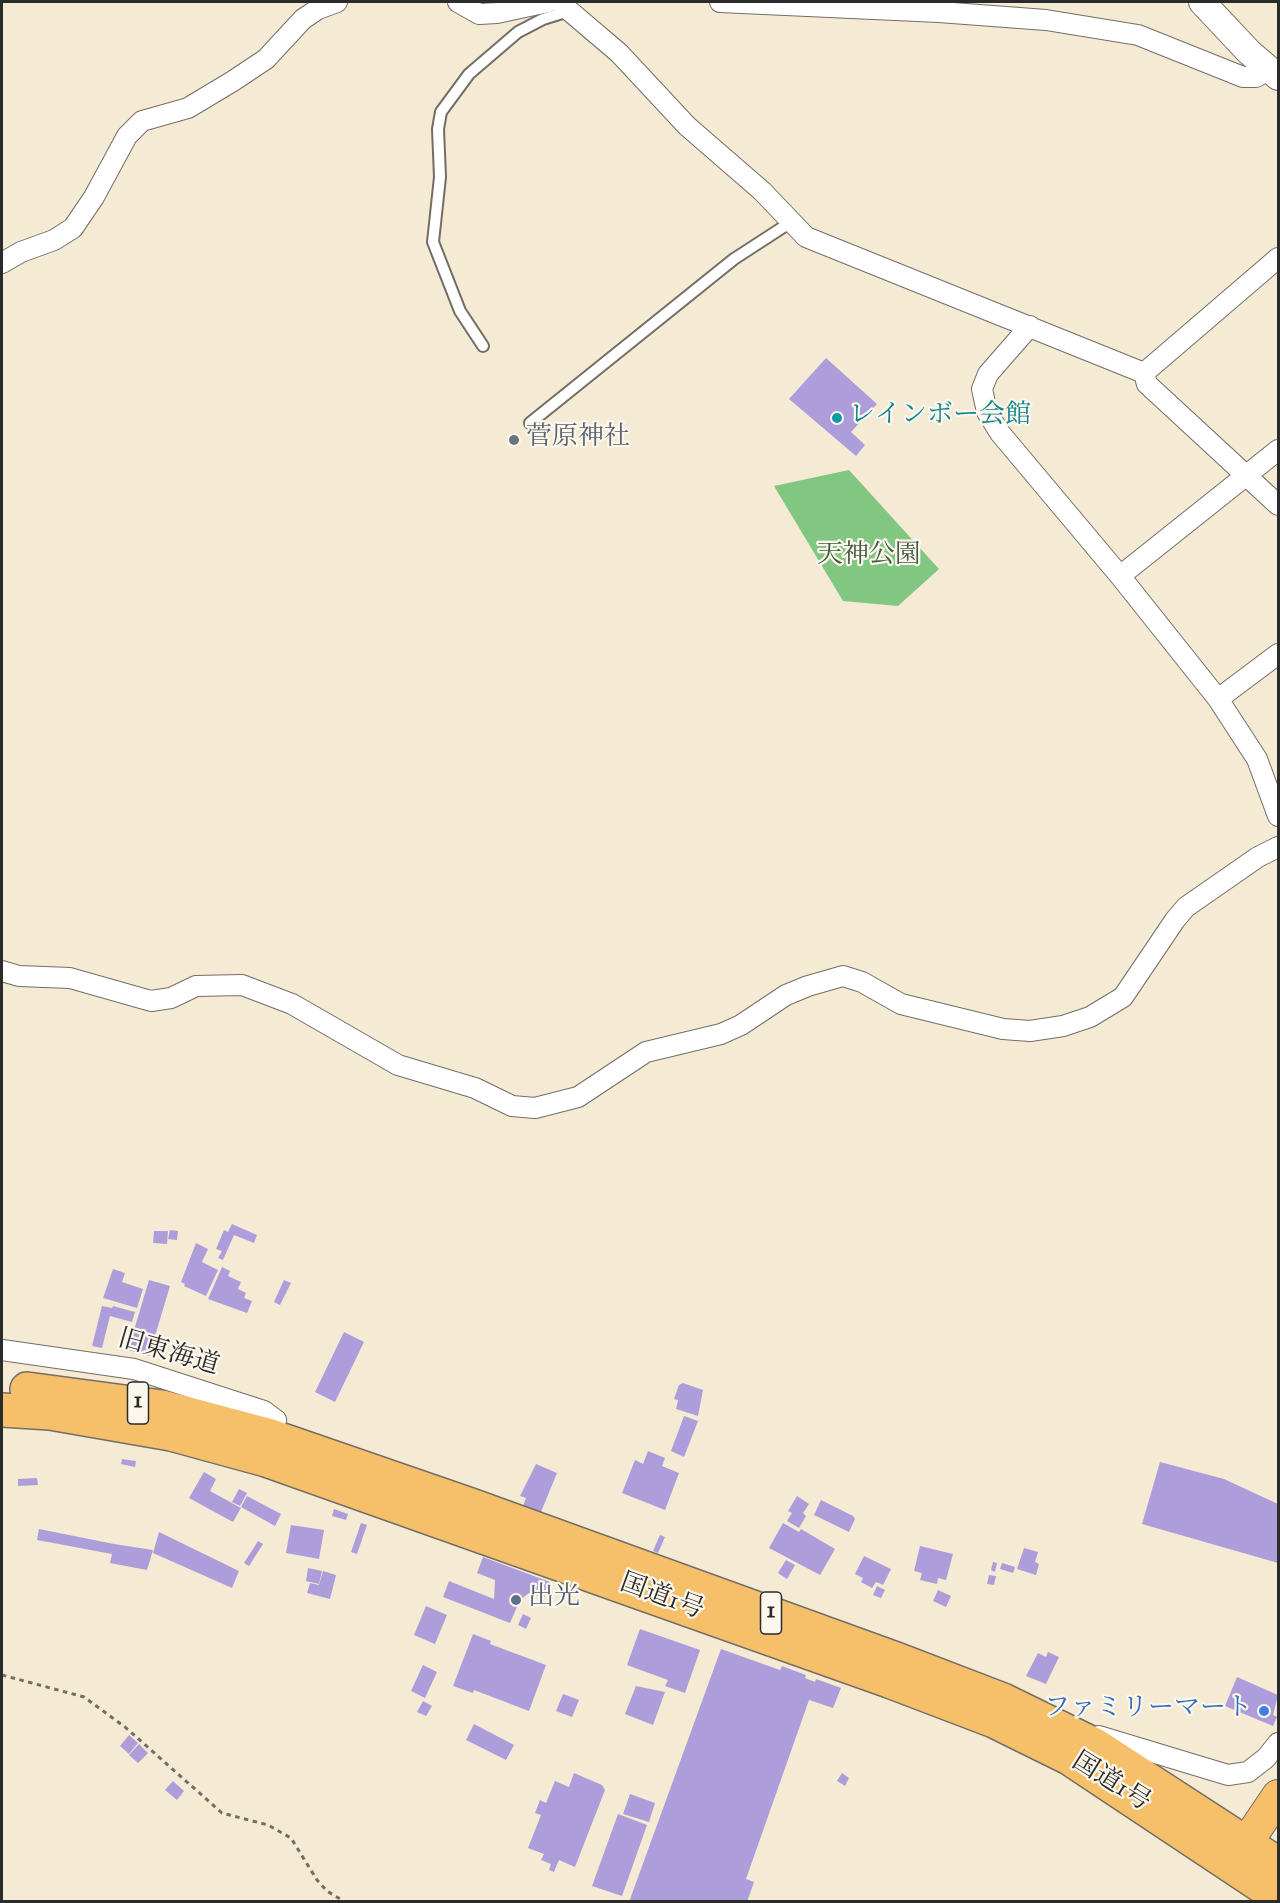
<!DOCTYPE html>
<html>
<head>
<meta charset="utf-8">
<style>
  body { margin:0 }
  #map { position:relative; width:1280px; height:1903px; overflow:hidden; background:#f5ead4; font-family:"Sorts Mill Goudy",serif }
  canvas { display:block }
  .frame { position:absolute; inset:0; border:3px solid #2b2b2b; pointer-events:none }
</style>
</head>
<body>
<div id="map">
<canvas width="1280" height="1903"></canvas>
<div class="frame"></div>
</div>
<script>
const g = document.querySelector('canvas').getContext('2d');
g.lineJoin = 'round';
function fill(path, color) { g.fillStyle = color; g.fill(path, 'evenodd'); }
const shape = rows => new Path2D(rows.map(r => 'M' + r).join(''));
function stroke(path, color, width, dash) { g.strokeStyle = color; g.lineWidth = width; g.lineCap = dash ? 'butt' : 'round'; g.setLineDash(dash || []); g.stroke(path); }
function write(font, color, halo, rows, align = 'center') {
  g.font = font + ' "Sorts Mill Goudy","Noto Serif JP",serif'; g.lineWidth = 4.5; g.setLineDash([]); g.textBaseline = 'middle'; g.strokeStyle = halo; g.fillStyle = color; for (const [text, x, y, turn = 0] of rows) {
    g.save(); g.translate(x, y); g.rotate((+turn || 0) * Math.PI / 180); g.textAlign = isNaN(turn) ? turn : align; if (halo) g.strokeText(text, 0, 0); g.fillText(text, 0, 0); g.restore();
  }
}
const green = shape([
  [849,470,939,569,898,606,843,601,774,486]
]);
const building = shape([
  [826,358,877,404,851,432,865,445,856,456,789,399],
  [232,1224,257,1235,254,1243,234,1235,223,1260,218,1258,222,1251,216,1249,224,1230,228,1232],
  [170,1230,178,1231,177,1240,168,1239],
  [154,1231,168,1231,167,1244,153,1243],
  [196,1243,208,1249,202,1262,218,1270,206,1296,184,1286,185,1284,181,1282],
  [222,1267,230,1271,228,1276,241,1282,238,1289,246,1293,244,1298,252,1301,247,1313,208,1299],
  [113,1269,125,1273,122,1282,143,1289,137,1308,103,1298],
  [149,1280,170,1286,149,1356,128,1350],
  [284,1280,291,1283,280,1305,274,1302],
  [102,1306,112,1308,113,1306,135,1312,132,1322,110,1316,102,1348,92,1346],
  [344,1332,364,1342,335,1402,315,1392],
  [212,1356,217,1358,211,1373,205,1370],
  [683,1383,703,1390,698,1416,676,1409,678,1400,674,1399,679,1385],
  [684,1416,698,1421,684,1457,671,1451],
  [648,1451,665,1458,662,1466,679,1473,665,1510,622,1493,635,1460,643,1464],
  [122,1459,136,1461,135,1467,121,1464],
  [1160,1462,1224,1479,1278,1504,1278,1563,1142,1524],
  [536,1464,557,1473,541,1512,523,1506,526,1498,520,1496],
  [204,1472,216,1479,210,1491,241,1508,233,1522,189,1498],
  [37,1478,38,1485,18,1486,18,1479],
  [239,1489,247,1493,240,1506,232,1502],
  [247,1496,281,1514,275,1526,241,1507],
  [797,1496,809,1504,803,1513,806,1516,799,1528,787,1521,792,1513,788,1511],
  [821,1500,853,1516,855,1519,849,1532,814,1515],
  [334,1509,348,1514,346,1520,332,1516],
  [361,1523,367,1525,357,1554,351,1552],
  [783,1523,799,1532,801,1529,835,1549,820,1575,769,1548],
  [291,1525,324,1530,319,1559,286,1553],
  [39,1529,114,1544,153,1550,147,1570,110,1563,112,1554,37,1540],
  [159,1532,239,1571,232,1588,153,1553],
  [660,1535,665,1537,658,1553,653,1551],
  [258,1541,263,1544,249,1566,244,1563],
  [920,1546,953,1554,946,1580,938,1578,937,1584,920,1580,922,1573,914,1571],
  [1024,1548,1038,1552,1035,1562,1039,1564,1036,1575,1017,1569],
  [864,1556,891,1569,883,1585,876,1582,872,1588,861,1582,863,1578,855,1574],
  [483,1557,550,1582,544,1598,529,1593,520,1600,510,1623,443,1597,449,1581,494,1599,495,1580,477,1573],
  [786,1560,795,1565,787,1579,778,1573],
  [993,1562,997,1563,995,1572,991,1570],
  [1002,1563,1015,1567,1013,1573,1000,1569],
  [308,1568,322,1571,319,1584,306,1581],
  [323,1571,336,1575,330,1599,307,1593,310,1583,319,1585],
  [989,1575,996,1576,994,1585,987,1584],
  [877,1586,885,1590,881,1598,873,1595],
  [938,1590,951,1596,946,1607,933,1601],
  [426,1606,447,1615,435,1644,414,1635],
  [523,1614,531,1618,526,1629,518,1625],
  [640,1629,700,1650,685,1693,665,1686,668,1680,627,1665],
  [473,1634,491,1641,490,1644,546,1665,529,1711,474,1690,473,1693,453,1686],
  [721,1649,780,1670,782,1666,806,1675,805,1678,815,1682,816,1679,841,1688,833,1708,809,1700,746,1879,754,1882,747,1902,629,1902],
  [1048,1652,1059,1657,1046,1684,1026,1676,1038,1653,1046,1657],
  [423,1665,437,1672,425,1698,411,1691],
  [1237,1677,1278,1695,1273,1715,1277,1717,1273,1726,1225,1706],
  [636,1686,665,1692,653,1725,625,1714],
  [563,1694,579,1700,572,1717,556,1711],
  [423,1701,432,1706,426,1716,417,1712],
  [474,1724,514,1745,506,1760,466,1740],
  [129,1735,138,1743,129,1754,120,1746],
  [139,1744,148,1753,138,1763,129,1755],
  [574,1773,602,1785,605,1790,575,1867,559,1860,554,1872,549,1870,551,1864,541,1860,544,1854,528,1848,541,1815,535,1813,540,1800,546,1803,555,1781,569,1787],
  [842,1773,849,1778,845,1786,837,1781],
  [173,1781,184,1791,177,1800,165,1790],
  [630,1794,655,1803,649,1822,623,1814],
  [618,1814,647,1825,622,1896,592,1886]
]);
const path = shape([
  [2,1675,84,1697,125,1727,222,1813,268,1825,291,1838,317,1880,327,1891,345,1902]
]);
const service = shape([
  [483,346,460,311,433,242,440,177,438,129,441,112,469,74,518,32,543,19,569,11],
  [530,423,734,259,791,222]
]);
const minor = shape([
  [458,2,479,14,497,13,548,2],
  [559,2,619,53,687,126,762,191,806,237,1144,373],
  [720,2,939,12,1046,20,1138,35,1243,77,1256,77,1270,69],
  [2,263,21,252,54,240,73,228,94,197,127,136,142,121,188,108,233,81,266,59,303,19,318,9,337,2],
  [1030,326,988,374,982,389,987,412,1000,433,1120,576,1218,699,1257,759,1278,816],
  [1144,373,1147,384,1278,505],
  [1144,373,1278,258],
  [1120,576,1278,450],
  [1218,699,1278,654],
  [2,971,19,976,70,978,151,1001,171,998,196,986,242,985,292,1004,398,1065,475,1088,512,1106,535,1108,578,1097,646,1052,721,1034,741,1025,786,995,808,986,843,976,862,982,901,1004,1003,1029,1030,1031,1063,1026,1090,1017,1123,997,1175,920,1186,907,1258,857,1278,847],
  [2,1350,134,1369,264,1411,276,1420,269,1446],
  [1099,1736,1228,1775,1248,1772,1266,1758,1278,1743]
]);
const tertiary = shape([
  [1202,2,1249,52,1278,77]
]);
const primary = shape([
  [1232,1864,1278,1796]
]);
const trunk = shape([
  [27,1389,162,1407,271,1436,471,1505,896,1659,1003,1700,1095,1745,1278,1864],
  [2,1410,50,1413,171,1434,266,1460,889,1681,994,1721,1069,1758,1278,1897]
]);
const markers = [
  [837,418,6,"#0f9aa8"],
  [514,440,6,"#6b7280"],
  [516,1600,6,"#5c6f8a"],
  [1264,1711,6,"#3f7fe0"]
];
const shields = [
  [138,1403,21],
  [771,1613,21]
];
const shieldNames = [
  ["1",138,1403],
  ["1",771,1613]
];
const cultureNames = [
  ["レインボー会館",849,418]
];
const worshipNames = [
  ["菅原神社",526,440]
];
const parkNames = [
  ["天神公園",869,558]
];
const streetNames = [
  ["旧東海道",168,1355,16],
  ["国道1号",661,1599,20],
  ["国道1号",1110,1784,32]
];
const serviceNames = [
  ["出光",528,1600]
];
const shopNames = [
  ["ファミリーマート",1252,1711]
];
fill(green, '#81c681');
fill(building, '#ae9ddb');
stroke(service, '#726e66', 14);
stroke(minor, '#726e66', 22);
stroke(tertiary, '#726e66', 28);
stroke(primary, '#726e66', 34);
stroke(trunk, '#726e66', 36);
stroke(path, '#726e66', 3, [4.5, 4.5]);
stroke(service, '#fff', 10);
stroke(minor, '#fff', 20);
stroke(tertiary, '#fff', 26);
stroke(primary, '#f6c06b', 32);
stroke(trunk, '#f6c06b', 33);
for (const [x, y, r, color] of markers) { const dot = new Path2D(); dot.arc(x, y, r, 0, 2 * Math.PI); g.fillStyle = color; g.fill(dot); stroke(dot, '#fbf7ec', 2); }
for (const [x, y, w] of shields) { const box = new Path2D(); box.roundRect(x - w / 2, y - 21, w, 42, 4.5); g.fillStyle = '#fbf7ec'; g.fill(box); stroke(box, '#2b2b2b', 1.5); }
write('bold 24px', '#2b2b2b', null, shieldNames);
write('26px', '#0d838f', '#fbf7ec', cultureNames, 'left');
write('26px', '#5b616d', '#fbf7ec', worshipNames, 'left');
write('26px', '#455a45', '#fbf7ec', parkNames);
write('26px', '#2b2b2b', '#fbf7ec', streetNames);
write('26px', '#4e5e75', '#fbf7ec', serviceNames, 'left');
write('26px', '#366cbe', '#fbf7ec', shopNames, 'right');
</script>
</body>
</html>
